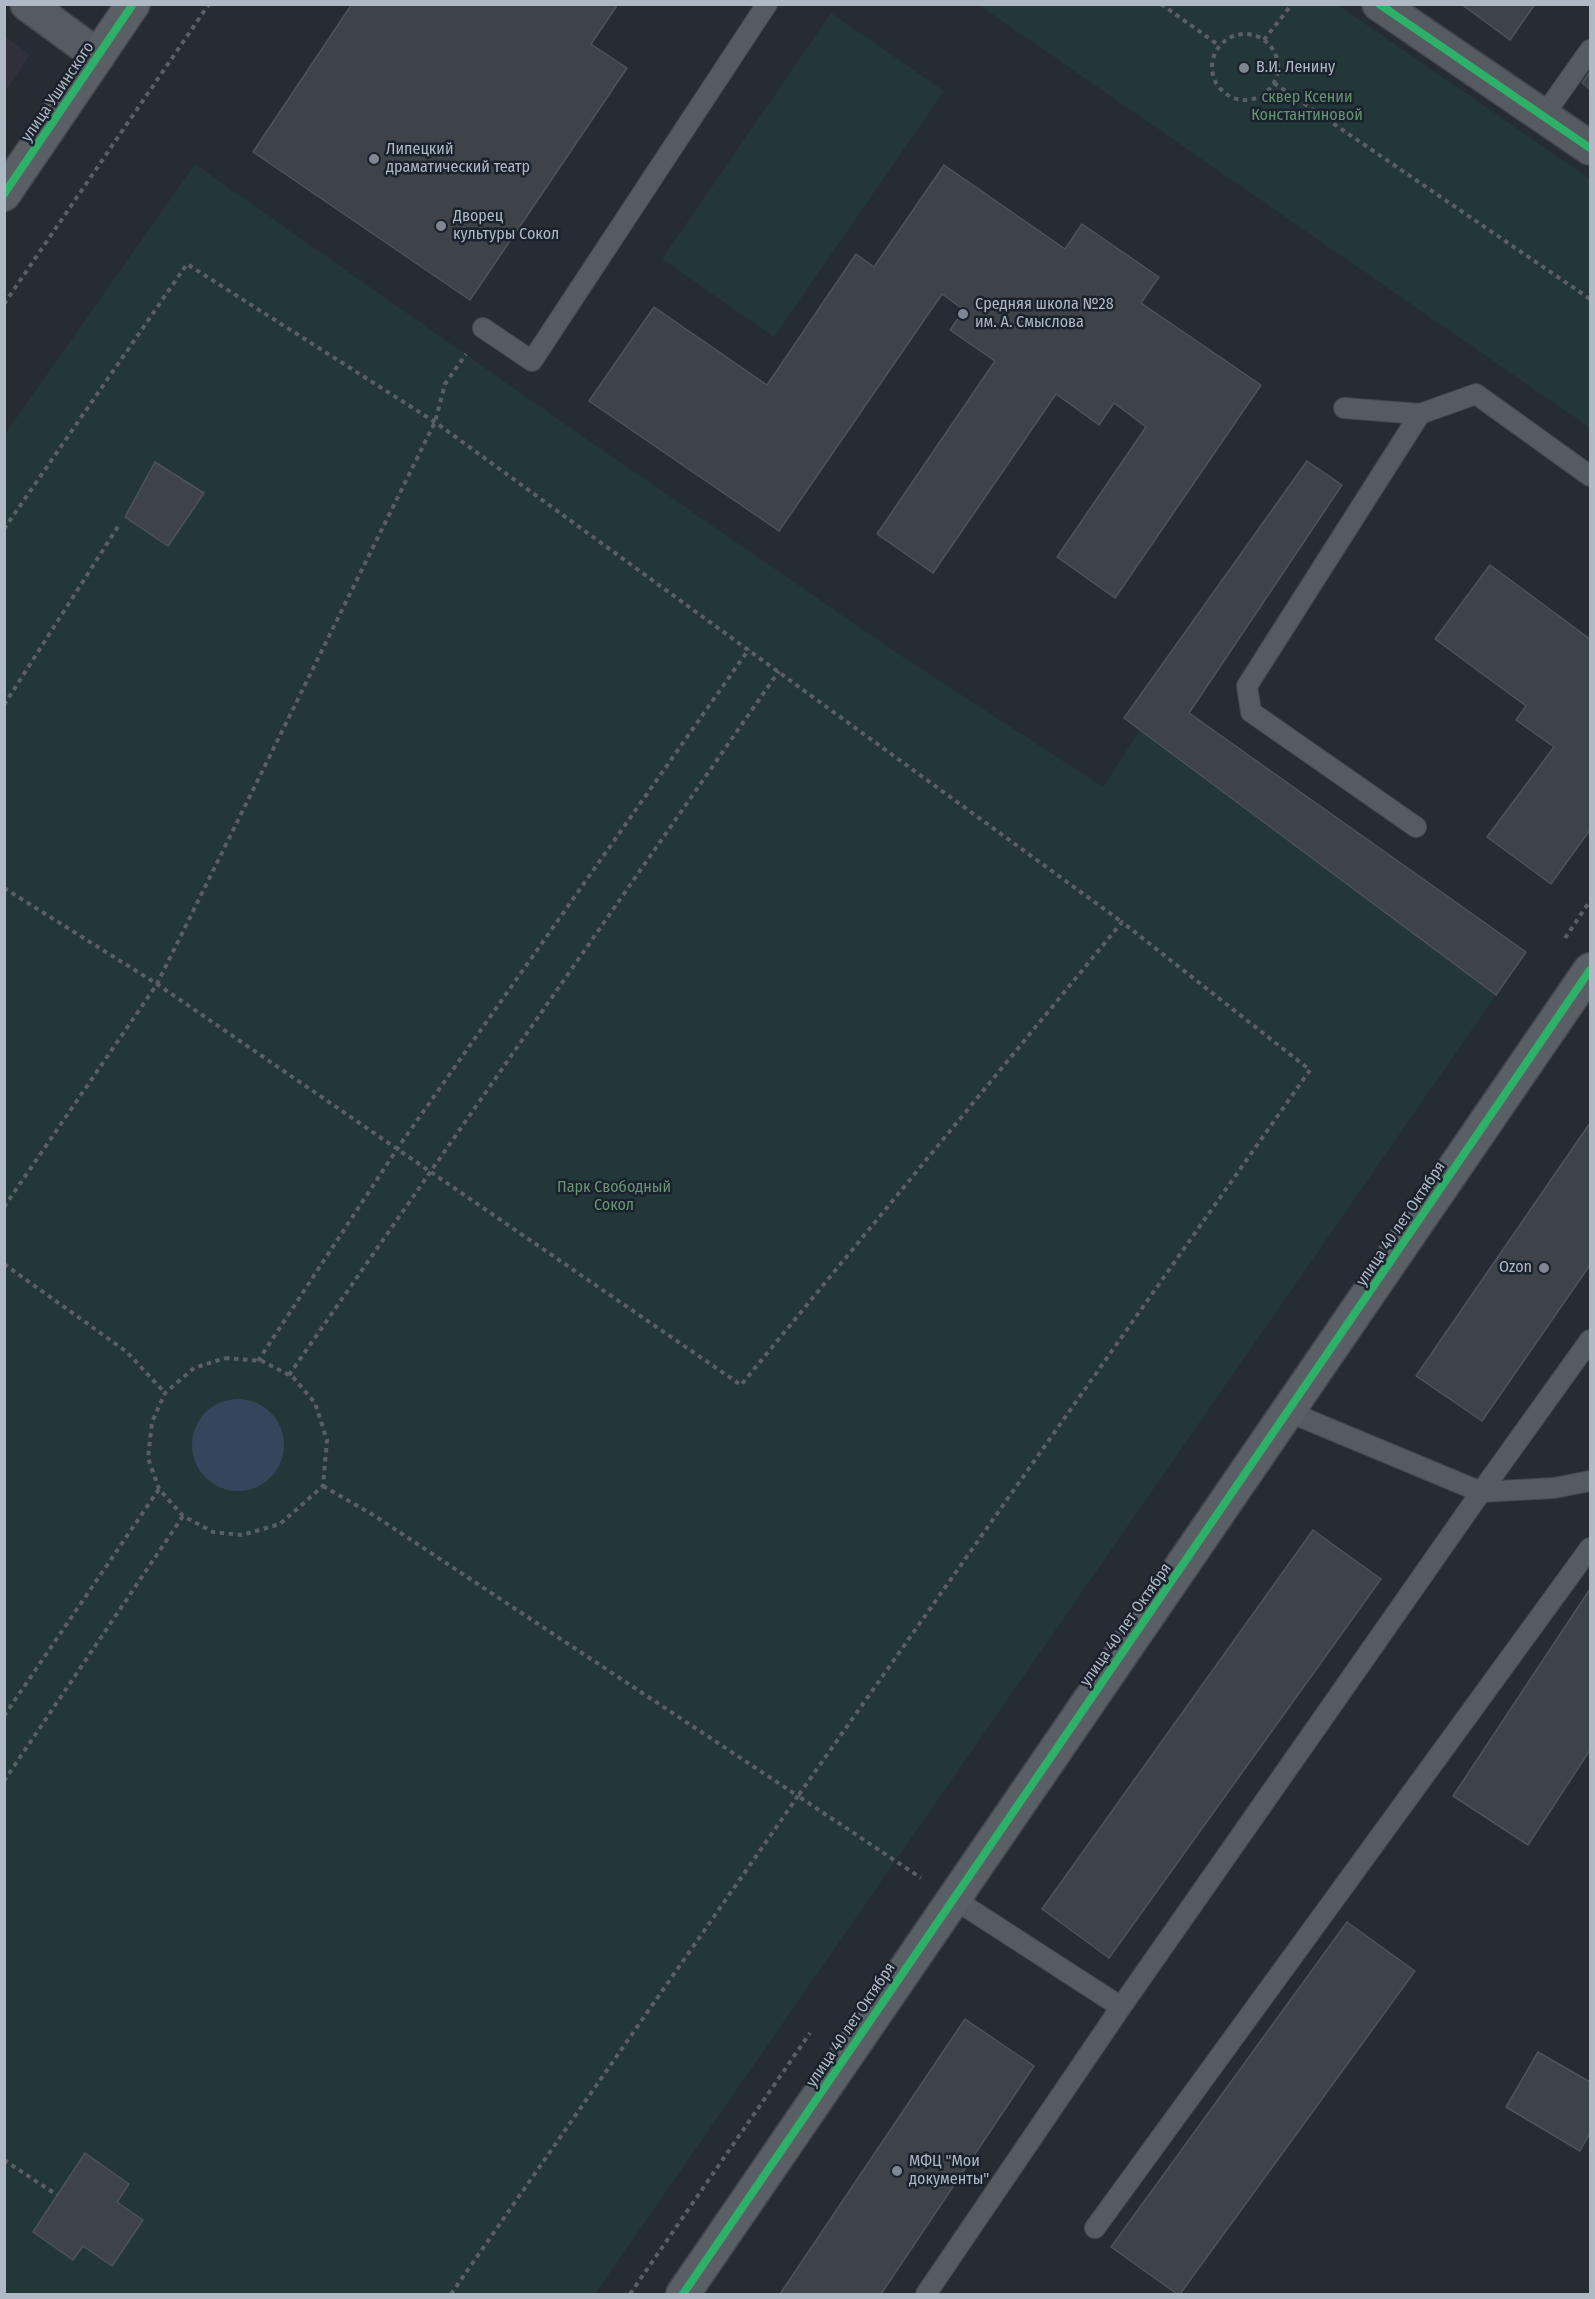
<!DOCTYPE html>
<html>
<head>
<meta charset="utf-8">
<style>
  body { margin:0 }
  #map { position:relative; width:1595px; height:2299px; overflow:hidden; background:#262c33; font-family:"Fira Sans Condensed",sans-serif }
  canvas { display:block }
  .frame { position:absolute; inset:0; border:6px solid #afb8c5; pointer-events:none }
</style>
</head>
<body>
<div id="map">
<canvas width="1595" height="2299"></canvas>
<div class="frame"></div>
</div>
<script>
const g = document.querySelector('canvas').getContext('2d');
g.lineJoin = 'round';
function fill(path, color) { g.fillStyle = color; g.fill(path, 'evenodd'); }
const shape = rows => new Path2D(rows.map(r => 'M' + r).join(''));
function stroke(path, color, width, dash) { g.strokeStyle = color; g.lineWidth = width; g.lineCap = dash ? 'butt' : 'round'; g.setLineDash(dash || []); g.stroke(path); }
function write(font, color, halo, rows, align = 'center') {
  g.font = font + ' "Fira Sans Condensed",sans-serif'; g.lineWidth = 5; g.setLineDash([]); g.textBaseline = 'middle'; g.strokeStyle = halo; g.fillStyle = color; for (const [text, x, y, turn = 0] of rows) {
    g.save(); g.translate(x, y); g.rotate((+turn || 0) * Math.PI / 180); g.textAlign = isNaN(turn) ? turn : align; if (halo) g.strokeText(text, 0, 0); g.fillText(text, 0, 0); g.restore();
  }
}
const medical = shape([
  [5,36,30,55,5,92]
]);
const green = shape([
  [979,5,1338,5,1590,179,1590,428],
  [831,13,944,91,774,337,662,259],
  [195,164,559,420,900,655,1103,787,1140,730,1496,995,595,2294,5,2294,5,434]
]);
const water = shape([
  '192 1445a46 46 0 1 1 92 0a46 46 0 1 1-92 0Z'
]);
const building = shape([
  [352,4,618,4,591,44,627,68,470,300,253,152,352,4],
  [1461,4,1535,4,1510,40,1461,4],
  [1590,72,1590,89,1582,83,1590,72],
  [944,165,1065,249,1082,224,1159,277,1141,303,1261,385,1115,598,1057,557,1146,427,1114,403,1099,425,1056,394,933,573,877,534,995,361,950,330,964,310,942,294,779,531,589,401,654,307,767,385,856,254,874,267,944,165],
  [1307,461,1342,485,1189,713,1526,952,1496,995,1124,718,1307,461],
  [155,462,204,493,168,546,125,517,155,462],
  [1490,565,1590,639,1590,830,1551,884,1487,837,1554,747,1516,720,1526,706,1435,639,1490,565],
  [1590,1123,1590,1265,1482,1421,1416,1376,1590,1123],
  [1313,1530,1381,1579,1109,1958,1042,1909,1313,1530],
  [1590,1589,1590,1750,1528,1845,1453,1796,1590,1589],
  [1347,1922,1415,1971,1180,2294,1177,2294,1111,2247,1347,1922],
  [965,2019,1034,2066,881,2294,780,2294,965,2019],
  [1538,2052,1590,2082,1590,2133,1580,2151,1506,2107,1538,2052],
  [85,2153,129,2184,117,2202,143,2220,112,2266,83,2246,73,2260,33,2232,85,2153]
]);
const path = shape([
  [1161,4,1220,46],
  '1212 67a33 33 0 1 1 66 0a33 33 0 1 1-66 0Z',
  [1264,40,1292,4],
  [1274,83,1590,299],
  [4,304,209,4],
  [4,529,187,264,435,422,1122,922],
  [4,705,119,525],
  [4,888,157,984,741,1385,1122,922,1310,1070,798,1796,921,1878],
  [1565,938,1590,901],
  [4,1207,157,984,435,422,445,384,466,354],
  [4,1264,127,1352,165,1393],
  [225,1358,262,1361,293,1377,315,1403,327,1440,323,1486,280,1524,242,1535,213,1532,183,1516,159,1489,148,1458,152,1422,165,1393,194,1368,225,1358],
  [258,1361,397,1149,749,649],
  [289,1375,779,671],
  [323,1486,375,1516,798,1796,451,2294],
  [4,1716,159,1489],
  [4,1781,183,1516],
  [4,2160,57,2195],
  [630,2294,810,2033]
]);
const lane = shape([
  [1544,115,1590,50],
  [483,328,532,361,767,4],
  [1344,408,1420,414,1476,394,1590,476],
  [1416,827,1251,712,1247,686,1420,414],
  [1289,1412,1481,1492,1554,1488,1590,1481],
  [954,1899,1121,2007],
  [1095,2228,1590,1548],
  [926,2294,1121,2007,1481,1492,1590,1340]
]);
const street = shape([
  [27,4,98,56],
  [1379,4,1590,148]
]);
const secondary = shape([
  [4,194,133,4],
  [683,2294,1590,970]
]);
const cycleway = shape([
  [1379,4,1590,148],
  [4,194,133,4],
  [683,2294,1590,970]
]);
const markers = [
  [1244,68,6,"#7f8792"],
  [374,159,6,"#7f8792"],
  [441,226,6,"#7f8792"],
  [963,314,6,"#7f8792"],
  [1544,1268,6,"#7f8792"],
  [897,2171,6,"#7f8792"]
];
const poiNames = [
  ["В.И. Ленину",1256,68],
  ["Липецкий",386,150],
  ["драматический театр",386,168],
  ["Дворец",453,217],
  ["культуры Сокол",453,235],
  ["Средняя школа №28",975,305],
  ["им. А. Смыслова",975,323],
  ["Ozon",1532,1268,"right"],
  ["МФЦ \"Мои",909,2162],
  ["документы\"",909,2180]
];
const streetNames = [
  ["улица Ушинского",58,92,-56],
  ["улица 40 лет Октября",1401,1224,-56],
  ["улица 40 лет Октября",1126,1625,-55],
  ["улица 40 лет Октября",851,2025,-56]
];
const parkNames = [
  ["сквер Ксении",1307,98],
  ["Константиновой",1307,116],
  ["Парк Свободный",614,1188],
  ["Сокол",614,1206]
];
fill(medical, '#302f3b');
fill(green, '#233638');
fill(water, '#35465c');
fill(building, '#3e4349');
stroke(building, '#4e535b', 1.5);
stroke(lane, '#44484e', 22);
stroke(street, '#44484e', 36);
stroke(secondary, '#44484e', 36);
stroke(path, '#595f65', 4, [4.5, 4.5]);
stroke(lane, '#565a61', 20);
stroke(street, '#565a61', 33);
stroke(secondary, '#5a5f66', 33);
stroke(cycleway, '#2db169', 8);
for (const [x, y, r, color] of markers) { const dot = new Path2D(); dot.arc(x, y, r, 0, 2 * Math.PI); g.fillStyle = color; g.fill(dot); stroke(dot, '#1a222d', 2); }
write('16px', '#afb8c5', '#1a222d', poiNames, 'left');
write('16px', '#afb8c5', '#1a222d', streetNames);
write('16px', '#679471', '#1a222d', parkNames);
</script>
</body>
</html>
